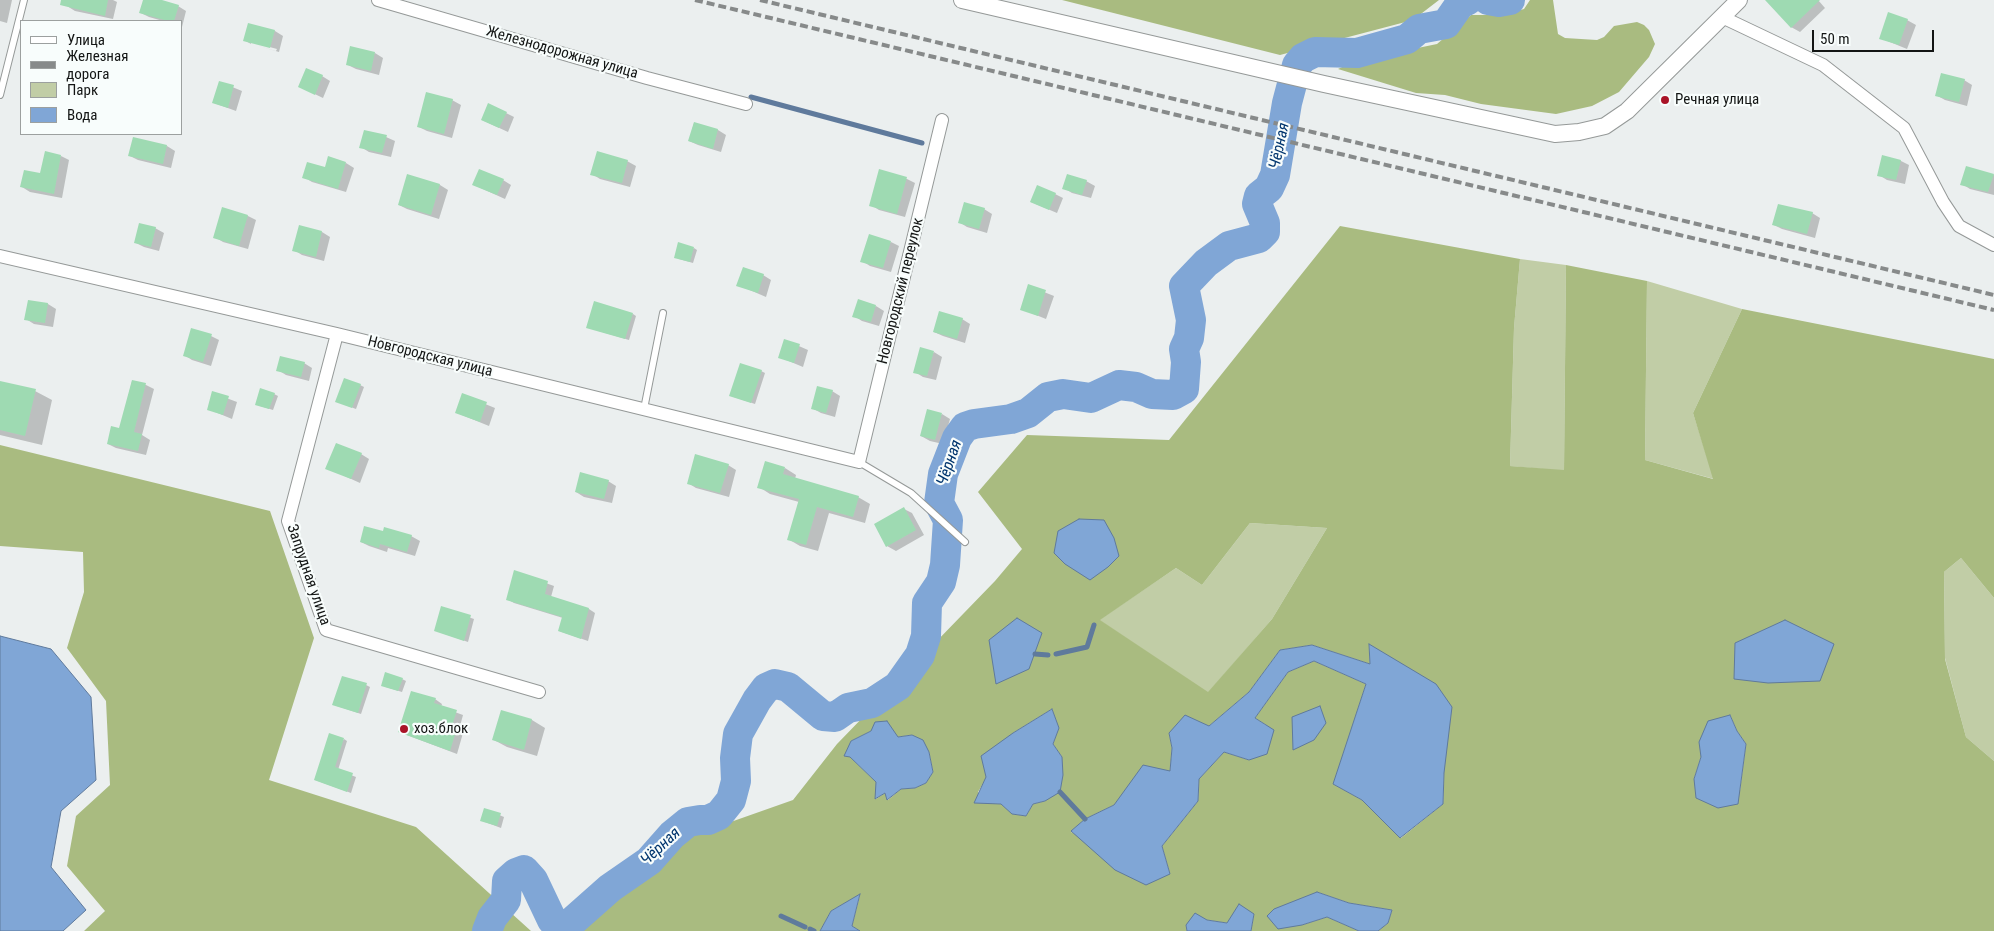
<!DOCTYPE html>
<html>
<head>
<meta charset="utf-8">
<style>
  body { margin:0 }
  #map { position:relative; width:1994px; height:931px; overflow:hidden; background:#ebefef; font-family:"Roboto Condensed",sans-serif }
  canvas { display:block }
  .legend { position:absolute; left:20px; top:20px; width:162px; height:115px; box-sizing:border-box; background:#f8fdfc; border:1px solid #9ca09f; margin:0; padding:6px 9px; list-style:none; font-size:15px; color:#131514 }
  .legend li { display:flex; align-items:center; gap:10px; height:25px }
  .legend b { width:25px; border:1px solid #9ca09f }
  .scale { position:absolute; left:1812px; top:30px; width:122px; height:22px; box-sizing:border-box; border:2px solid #131514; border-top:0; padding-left:6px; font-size:15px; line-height:18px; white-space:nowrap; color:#131514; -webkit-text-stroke:4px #f8fdfc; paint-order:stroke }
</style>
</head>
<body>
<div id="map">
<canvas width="1994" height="931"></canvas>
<ul class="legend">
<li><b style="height:6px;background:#fff"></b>Улица</li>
<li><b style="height:6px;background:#878a8a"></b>Железная дорога</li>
<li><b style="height:14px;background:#c1cda6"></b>Парк</li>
<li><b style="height:14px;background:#80a6d6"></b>Вода</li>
</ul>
<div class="scale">50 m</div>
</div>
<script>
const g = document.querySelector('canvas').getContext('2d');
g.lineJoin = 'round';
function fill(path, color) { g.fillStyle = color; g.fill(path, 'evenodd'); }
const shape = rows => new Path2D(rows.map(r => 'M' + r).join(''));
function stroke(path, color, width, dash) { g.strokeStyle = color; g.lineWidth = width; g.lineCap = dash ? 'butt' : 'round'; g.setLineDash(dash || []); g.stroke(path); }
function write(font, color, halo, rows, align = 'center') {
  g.font = font + ' "Roboto Condensed",sans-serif'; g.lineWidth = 4.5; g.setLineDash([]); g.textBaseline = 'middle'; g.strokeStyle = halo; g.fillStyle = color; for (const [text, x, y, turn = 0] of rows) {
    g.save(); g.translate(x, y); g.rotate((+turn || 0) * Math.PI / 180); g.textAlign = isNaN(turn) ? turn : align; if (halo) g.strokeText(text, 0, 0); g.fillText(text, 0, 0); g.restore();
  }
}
const green = shape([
  [1520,259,1566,265,1564,471,1510,466,1514,328],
  [1647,281,1742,309,1693,413,1714,479,1645,460],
  [1250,523,1327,528,1272,619,1208,693,1099,620,1176,568,1202,585],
  [1961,558,1994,598,1994,761,1966,737,1945,658,1944,572]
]);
const forest = shape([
  [1062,0,1439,0,1413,20,1280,55],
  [1530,0,1553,0,1558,34,1565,38,1597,40,1604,37,1614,26,1637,22,1644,25,1649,30,1655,44,1649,57,1619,92,1592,106,1556,114,1481,104,1445,95,1416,93,1338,69,1355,61,1437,44,1471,15,1502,15,1524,9],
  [1340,226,1520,259,1514,328,1510,466,1564,470,1566,265,1647,281,1645,460,1713,479,1693,413,1742,309,1994,359,1994,598,1961,558,1944,572,1945,659,1966,737,1994,761,1994,931,1378,931,1388,923,1392,910,1349,903,1317,892,1302,925,1327,917,1359,931,1251,931,1254,914,1227,923,1207,920,1186,925,1187,931,860,931,852,926,860,895,831,911,820,931,576,931,691,836,793,800,837,744,995,581,1022,549,978,492,1027,435,1169,440],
  [1250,523,1327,528,1272,619,1208,692,1100,620,1176,568,1202,585],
  [1369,644,1444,773,1443,804,1401,838,1362,800,1334,784,1366,684,1314,661,1288,672,1255,718,1266,725,1249,760,1224,752,1199,779,1198,801,1162,846,1170,874,1071,832,1085,819,1114,805,1170,772,1172,748,1169,733,1209,726,1249,692,1280,650,1312,645,1370,664],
  [1052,709,1058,728,1053,744,1062,757,1045,801,1033,804,1026,816,1013,814,1001,804,984,802,978,792,1013,733],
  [1730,715,1737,731,1746,744,1740,790,1694,779,1701,757],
  [871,731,898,737,912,735,929,752,933,772,926,783,915,788,901,789,888,800,885,793,876,799,876,782,850,757,851,741],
  [0,445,270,511,314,638,269,780,416,827,531,931,84,931,105,911,67,866,76,816,110,785,106,701,67,648,84,592,83,552,0,546]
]);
const water = shape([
  [1079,519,1104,520,1114,538,1119,556,1108,567,1090,580,1065,564,1054,553,1058,531,1079,519],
  [1017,618,1042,633,1029,669,996,684,989,640,1017,618],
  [1785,620,1834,644,1820,681,1768,683,1734,679,1735,643,1785,620],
  [0,636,51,649,91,697,96,780,61,811,51,867,86,910,63,931,0,931,0,636],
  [1369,644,1436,684,1452,707,1444,773,1443,804,1400,838,1362,800,1333,784,1366,684,1314,661,1288,672,1255,718,1274,730,1267,754,1249,760,1224,752,1199,779,1198,801,1162,846,1170,874,1146,885,1115,870,1071,831,1085,819,1114,805,1143,765,1170,771,1172,748,1169,733,1185,715,1209,726,1249,692,1280,650,1312,645,1370,664,1369,644],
  [1320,706,1326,723,1314,740,1293,750,1292,717,1320,706],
  [1052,709,1059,728,1053,744,1062,757,1063,775,1060,792,1045,801,1033,804,1026,816,1012,814,1001,804,974,803,986,777,981,756,1013,733,1052,709],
  [1730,715,1737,731,1746,744,1738,804,1718,808,1696,798,1694,779,1701,757,1699,742,1708,721,1730,715],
  [887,721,898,737,912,735,923,740,929,752,933,772,926,783,915,788,901,789,887,800,885,793,875,799,876,782,850,757,844,756,851,741,871,731,875,722,887,721],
  [1317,892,1349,903,1392,910,1388,923,1378,931,1359,931,1327,917,1302,925,1278,929,1267,916,1274,909,1317,892],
  [860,894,852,926,860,931,820,931,831,911,860,894],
  [1239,904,1254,914,1251,931,1187,931,1186,925,1195,913,1207,920,1227,923,1239,904]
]);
const shadow = shape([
  [0,0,12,0,7,23,0,21],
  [68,0,113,0,117,2,113,19,75,11,67,6],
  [144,0,157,0,178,6,186,11,182,27,181,21,163,21,149,17,141,13],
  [1777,0,1818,0,1825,8,1800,32,1791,27],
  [1907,20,1916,25,1907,49,1880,38],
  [249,24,275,31,283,36,279,52,252,44,276,51,277,49,251,42,251,44,244,40],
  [375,53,383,58,379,75,356,69,348,65],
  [322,76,330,81,323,98,300,87],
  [1964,80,1972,85,1967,106,1945,100,1936,95],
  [220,82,242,91,236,111,214,103],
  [452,100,461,105,452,138,427,131,419,127],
  [506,113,514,117,508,132,482,120],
  [694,123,718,130,726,135,721,152,698,145,689,141],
  [386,137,395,141,391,157,369,152,361,147],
  [167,146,175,151,171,168,138,160,130,156],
  [61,156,69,160,62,198,30,192,22,187,41,175],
  [1883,157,1901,161,1909,165,1905,184,1887,180,1879,175],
  [627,161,636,166,630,187,600,179,592,174],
  [346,163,354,168,346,192,312,182,304,177],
  [1967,168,1994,175,1994,195,1970,189,1962,184],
  [880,171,907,179,915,183,905,217,879,210,871,205],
  [408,175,440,185,448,190,439,219,407,209,399,205],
  [503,180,511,185,505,199,474,185],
  [1086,181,1095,186,1091,198,1072,193,1064,188],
  [1055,194,1063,198,1057,213,1031,202],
  [223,209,248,216,256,220,248,249,223,242,215,237],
  [984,209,992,214,987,233,967,227,959,222],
  [1812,213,1820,218,1815,238,1782,229,1774,225],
  [300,227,322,232,330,237,324,261,302,255,294,250],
  [155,228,164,233,159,251,144,247,136,243],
  [891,242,899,246,891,272,870,266,862,261],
  [694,248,697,250,693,263,679,259],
  [763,275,771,280,766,297,738,285],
  [1029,286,1054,296,1046,319,1021,309],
  [29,301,48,304,56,309,53,327,34,324,26,319],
  [876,306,884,311,879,326,862,321,854,316],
  [633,314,636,316,629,340,592,329],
  [962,319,970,324,965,343,943,336,934,332],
  [211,336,219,340,211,366,192,360,184,355],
  [785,340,808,350,803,367,779,357],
  [934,352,942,357,936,380,923,377,915,372],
  [304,363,312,368,309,381,286,375,278,370],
  [761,371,765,373,755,404,734,397],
  [132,381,146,385,154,389,142,435,150,440,146,455,116,448,108,444,120,430],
  [0,382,35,391,52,400,42,445,0,435],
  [360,385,364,387,356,409,340,403],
  [832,391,840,396,835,417,821,413,812,408],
  [213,393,237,402,232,419,208,409],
  [274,394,278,396,273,410,260,406],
  [463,395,495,408,489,426,457,413],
  [942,414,950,419,943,444,930,441,921,436],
  [361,454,369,459,360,483,327,468],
  [728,465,736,470,729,497,696,488,688,483],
  [785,468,796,475,795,479,858,497,870,504,865,523,829,513,818,551,800,546,788,539,799,502,770,494,759,487],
  [608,481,616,486,612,503,584,497,576,492],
  [904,509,912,513,924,535,896,551,887,546],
  [384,533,411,536,420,541,415,556,388,548,387,552,369,546,361,542],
  [515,572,554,586,551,597,589,609,595,613,588,641,559,631,563,618,514,603,507,599],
  [442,608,474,619,468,642,439,632],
  [402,679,406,681,402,692,386,687],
  [366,685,370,687,361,714,337,706],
  [435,699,442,704,441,707,463,715,459,730,463,733,457,754,399,732],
  [502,711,532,720,545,728,537,756,507,747,494,740],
  [344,739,347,741,338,770,356,777,351,793,315,780],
  [485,809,504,817,501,828,485,822]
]);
const stream = shape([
  [751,97,922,143],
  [1035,654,1048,655],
  [1056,654,1087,647,1094,625],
  [1060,792,1085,819],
  [781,916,805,927],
  [810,929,814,931]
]);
const river = shape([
  [1488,0,1499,2,1510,0],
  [487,931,492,918,506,900,507,881,516,873,524,870,533,880,552,920,558,927,566,927,610,888,649,861,672,835,688,822,700,820,708,820,719,815,731,800,736,781,735,758,738,734,757,700,766,688,775,684,788,687,823,716,835,717,848,708,872,703,898,686,920,655,926,636,927,603,941,582,945,565,948,520,939,503,943,474,957,438,965,427,974,424,1011,419,1028,413,1048,397,1063,394,1091,398,1119,385,1136,387,1152,394,1173,395,1184,389,1186,362,1184,349,1189,338,1191,320,1184,286,1206,263,1229,246,1259,238,1265,232,1265,223,1257,204,1259,196,1269,188,1275,175,1287,103,1297,65,1303,58,1315,52,1357,53,1407,39,1419,29,1446,24,1460,4,1468,0]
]);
const building = shape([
  [61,0,108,0,105,16,60,5],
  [143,0,162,0,179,5,174,21,168,21,139,13],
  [1765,0,1820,0,1791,28],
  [1888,12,1908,19,1899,45,1879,39],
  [248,23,275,30,270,48,243,41],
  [350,46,375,52,371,71,346,65],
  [306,68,323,75,315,95,298,87],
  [1941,73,1965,79,1959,102,1935,96],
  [219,81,234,85,228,108,212,103],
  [426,92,453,99,444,134,417,127],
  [488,103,507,112,499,128,481,120],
  [694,122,718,129,713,149,688,141],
  [364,130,387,135,382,153,359,148],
  [133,137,167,145,163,164,128,156],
  [45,151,61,155,54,194,20,187,24,170,40,173],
  [597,151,628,160,622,183,590,175],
  [1882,155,1901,160,1896,180,1877,176],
  [328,156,346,162,338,189,302,178,307,162,325,167],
  [1966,166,1994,174,1988,192,1960,185],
  [479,169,504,179,497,195,472,185],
  [879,169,907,177,897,214,869,206],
  [407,174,440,184,431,215,398,205],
  [1067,174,1087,180,1082,195,1062,189],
  [1037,185,1056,193,1049,210,1030,202],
  [964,202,985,208,979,229,958,223],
  [1778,204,1813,212,1807,234,1772,225],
  [222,207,248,215,239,246,213,238],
  [139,223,156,227,151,247,134,243],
  [299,225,322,231,316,257,292,251],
  [869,234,891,241,883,268,860,262],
  [678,242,694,247,690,262,674,258],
  [743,267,764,274,758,293,736,286],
  [1028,284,1046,290,1038,316,1020,310],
  [858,299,876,305,871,322,852,317],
  [28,300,48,303,45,323,24,320],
  [594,301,633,313,625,339,586,328],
  [939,311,963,318,957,339,933,332],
  [191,328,212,334,203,362,183,356],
  [784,339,800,344,794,363,778,358],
  [920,347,934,351,927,376,913,373],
  [280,356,305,362,301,377,276,371],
  [740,363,762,370,751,403,729,396],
  [344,378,361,384,352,408,335,402],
  [132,380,146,383,134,432,142,434,138,451,107,444,111,426,119,428],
  [0,381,36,389,25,436,0,430],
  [817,386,833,390,826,413,811,409],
  [260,388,275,393,269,409,255,405],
  [212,391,229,396,223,415,207,410],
  [462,393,487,402,480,422,455,413],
  [927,409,942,413,935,440,920,436],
  [336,443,362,453,351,479,325,469],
  [695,454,729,464,720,493,687,484],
  [765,461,785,467,783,474,859,496,853,517,817,507,806,545,787,540,799,499,757,488],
  [580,472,609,480,604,499,575,492],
  [904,507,916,530,886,547,874,524],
  [364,526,383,531,384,527,412,535,407,552,380,544,379,548,360,542],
  [514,570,548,581,545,594,589,608,581,639,558,631,562,617,506,600],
  [441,606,471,615,464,641,434,631],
  [385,672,403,678,398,691,381,686],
  [342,676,367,683,358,713,332,705],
  [411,691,436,698,434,703,457,710,452,726,457,728,450,751,398,732],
  [501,710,532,719,524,750,492,740],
  [329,733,344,738,335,767,353,773,347,792,314,780],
  [484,808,501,813,497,826,480,821]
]);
const service = shape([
  [0,95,24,0],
  [644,409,663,313],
  [859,462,911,493,965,542]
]);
const minor = shape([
  [378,0,647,78,746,104],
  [1722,17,1823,65,1904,128,1943,202,1959,226,1994,245],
  [0,256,337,334,859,462,942,120],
  [337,334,288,521,326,630,539,692]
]);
const tertiary = shape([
  [962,0,1324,84,1555,134,1579,132,1605,126,1627,111,1739,0]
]);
const rail = shape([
  [695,0,1994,310],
  [760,0,1994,295]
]);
const markers = [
  [1665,100,5,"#a91327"],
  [404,729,5,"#a91327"]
];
const streetNames = [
  ["Железнодорожная улица",562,53,16],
  ["Новгородский переулок",901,291,-76],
  ["Новгородская улица",430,357,14],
  ["Запрудная улица",308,575,71]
];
const poiNames = [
  ["Речная улица",1675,100],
  ["хоз.блок",414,729]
];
const waterNames = [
  ["Чёрная",1280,146,-78],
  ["Чёрная",950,463,-71],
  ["Чёрная",661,847,-43]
];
fill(green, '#c1cda6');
fill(forest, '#a9bb80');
fill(water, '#80a6d6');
stroke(water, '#5f7a9c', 1);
fill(shadow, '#0003');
stroke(stream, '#5f7a9c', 5);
stroke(river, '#80a6d6', 30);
fill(building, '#9edab2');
stroke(service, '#959998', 8);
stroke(minor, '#959998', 14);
stroke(tertiary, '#959998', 18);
stroke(service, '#fff', 6);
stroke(minor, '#fff', 12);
stroke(tertiary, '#fff', 16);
stroke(rail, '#878a8a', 4, [8, 4]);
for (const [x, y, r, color] of markers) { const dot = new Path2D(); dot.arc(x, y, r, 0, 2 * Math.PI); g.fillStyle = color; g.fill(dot); stroke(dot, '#f8fdfc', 2); }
write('15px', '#131514', '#f8fdfc', streetNames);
write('15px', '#131514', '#f8fdfc', poiNames, 'left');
write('italic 16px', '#00356e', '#f8fdfc', waterNames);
</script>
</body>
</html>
